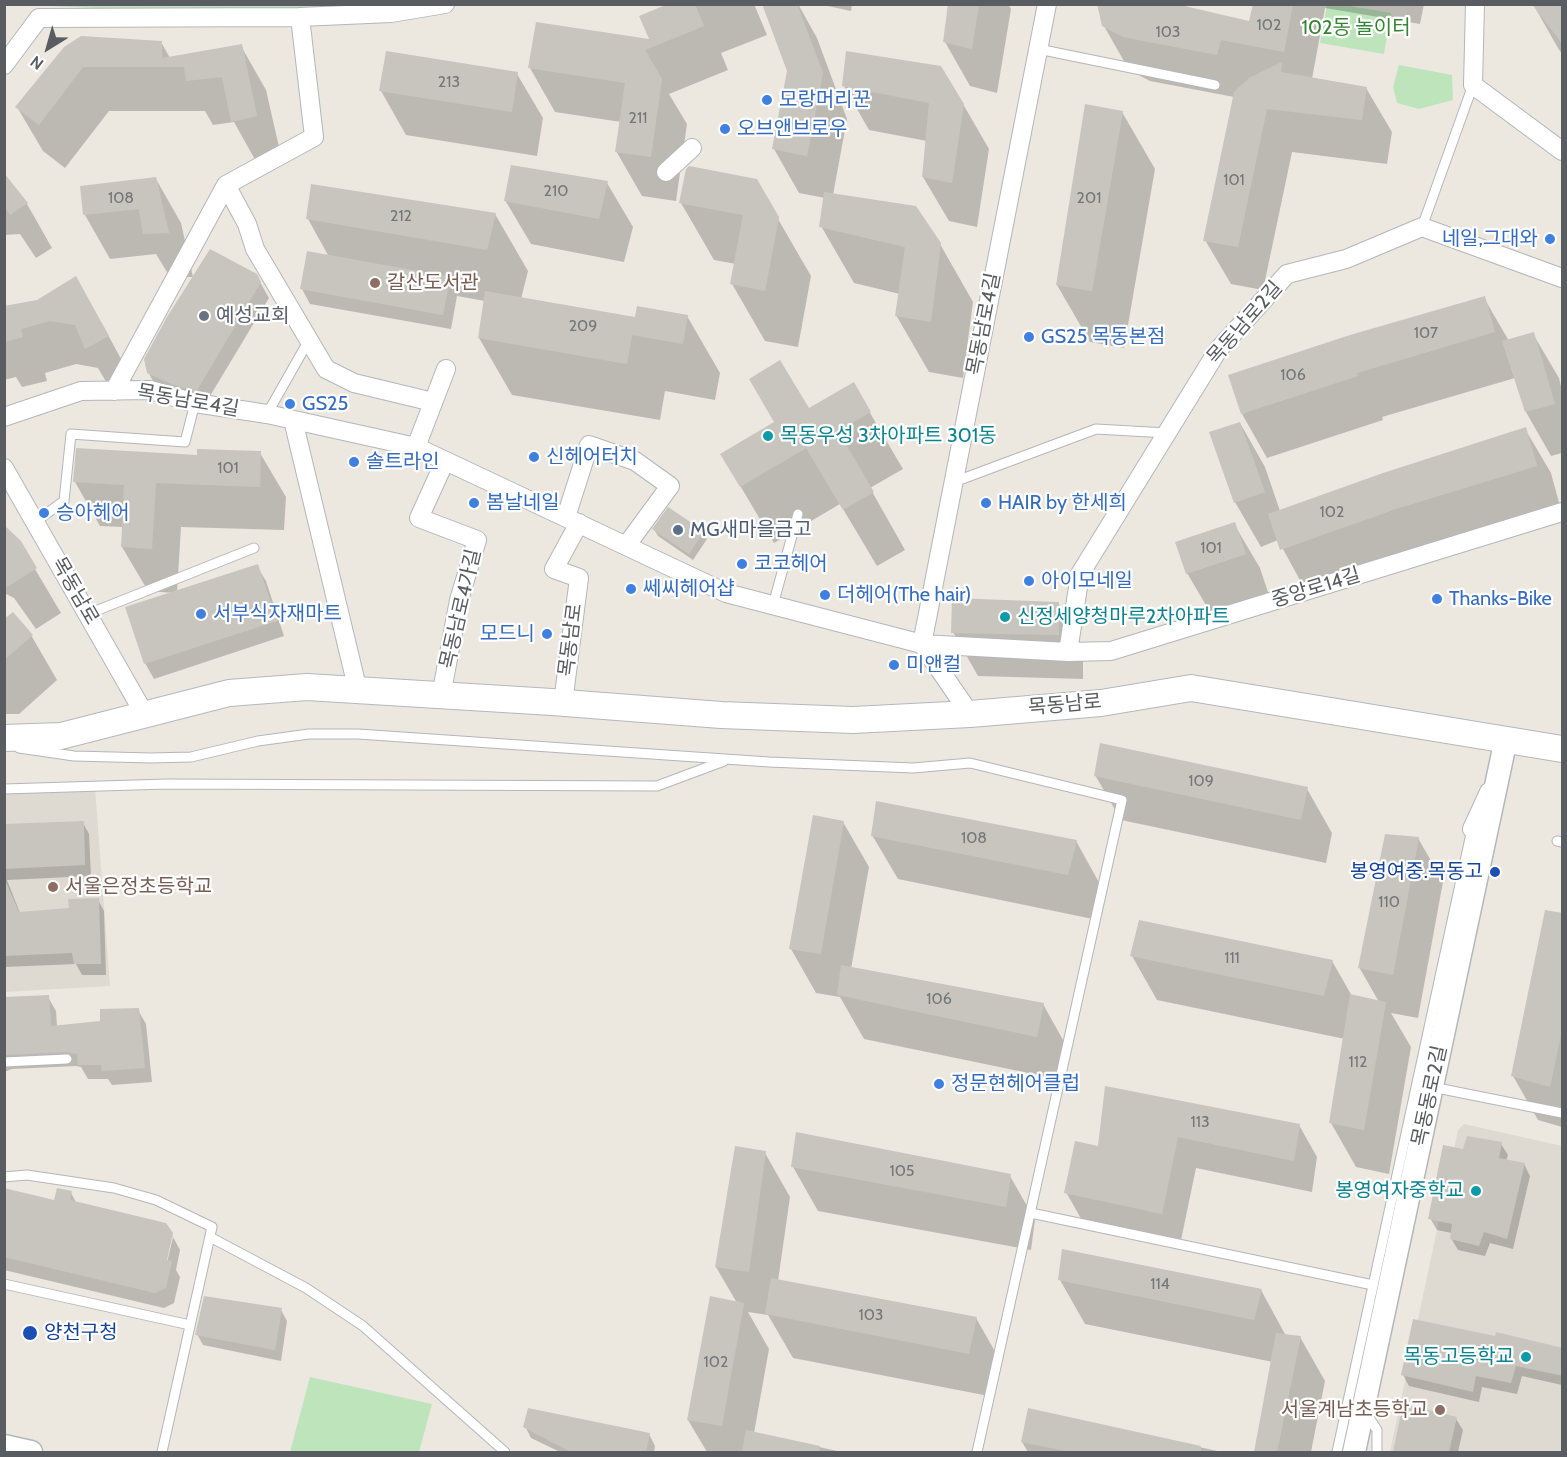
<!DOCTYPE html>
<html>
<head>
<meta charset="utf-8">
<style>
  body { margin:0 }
  #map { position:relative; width:1567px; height:1457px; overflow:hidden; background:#ece8e0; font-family:Cabin,sans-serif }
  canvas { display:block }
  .frame { position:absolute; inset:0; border:6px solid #595d61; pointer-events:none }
  .north { position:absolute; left:18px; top:18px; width:60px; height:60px; -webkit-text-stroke:4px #fff; paint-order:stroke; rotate:217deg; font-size:16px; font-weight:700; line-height:24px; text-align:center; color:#595d61 }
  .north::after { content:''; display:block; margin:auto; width:21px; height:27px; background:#595d61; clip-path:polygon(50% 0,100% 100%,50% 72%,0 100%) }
</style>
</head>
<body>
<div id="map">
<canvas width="1567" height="1457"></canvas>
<div class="frame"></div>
<div class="north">N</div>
</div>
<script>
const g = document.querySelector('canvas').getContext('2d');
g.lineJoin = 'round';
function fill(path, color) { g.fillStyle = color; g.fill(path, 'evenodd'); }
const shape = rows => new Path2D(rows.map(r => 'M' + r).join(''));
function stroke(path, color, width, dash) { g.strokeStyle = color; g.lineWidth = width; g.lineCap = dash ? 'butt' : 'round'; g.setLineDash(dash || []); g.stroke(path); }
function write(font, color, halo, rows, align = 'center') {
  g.font = font + ' Cabin,"Noto Sans KR",sans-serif'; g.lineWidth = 4.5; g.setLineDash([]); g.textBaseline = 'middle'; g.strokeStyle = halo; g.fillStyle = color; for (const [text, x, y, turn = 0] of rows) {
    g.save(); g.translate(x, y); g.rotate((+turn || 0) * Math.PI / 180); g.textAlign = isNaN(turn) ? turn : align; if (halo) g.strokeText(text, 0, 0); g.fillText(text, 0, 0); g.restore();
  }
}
const education = shape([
  [5,787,95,788,110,986,5,992],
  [1464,1124,1562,1146,1562,1452,1390,1452,1458,1130]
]);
const green = shape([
  [5,4,445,5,300,17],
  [1327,5,1344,5,1391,13,1384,54,1320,43],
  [1399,65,1452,75,1453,100,1419,109,1397,103,1393,87],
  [310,1377,432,1404,419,1452,290,1452]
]);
const shadow = shape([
  [672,4,754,4,767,35,721,53,728,70,669,94,687,124,676,201,642,196,616,151,621,122,555,112,530,68,651,41],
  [764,4,798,4,817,38,847,119,833,195,940,244,973,302,963,378,929,372,896,315,900,294,854,283,821,226,825,198,799,193,774,149,788,71],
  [818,4,852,4,851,11],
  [950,4,1008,4,1011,9,997,93,970,86,945,42],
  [1254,4,1424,4,1420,24,1325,8,1312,79,1366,88,1392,132,1387,164,1292,152,1263,290,1231,284,1205,240,1234,97,1150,81,1129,70,1104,26,1251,23],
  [1533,4,1562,4,1562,54,1558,48],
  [161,42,170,58,241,46,266,90,282,160,258,165,234,122,213,125,205,111,109,111,65,168,43,151,17,107,65,48],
  [517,74,543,118,537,156,406,135,381,91],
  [844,86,963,104,989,149,977,227,949,221,923,177,927,141,869,130],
  [1122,112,1155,169,1124,348,1090,342,1057,285],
  [4,175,27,204,52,248,36,258,20,234,4,235],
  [156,179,181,223,193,277,170,277,156,254,110,259,85,215],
  [756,181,811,276,798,347,765,341,732,284,736,264,714,260,681,203],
  [607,183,633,227,624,262,531,244,505,200],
  [495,214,528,271,521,299,637,319,687,316,720,373,715,400,665,391,660,420,512,395,479,338,485,301,457,296,451,329,310,304,302,289,329,257,308,219],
  [256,275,269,298,204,406,157,388,148,372],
  [1484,298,1509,341,1533,334,1559,378,1562,391,1562,453,1551,456,1526,412,1515,378,1382,417,1383,420,1267,458,1242,414],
  [4,307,101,322,133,381,112,392,98,368,76,364,45,373,47,381,22,387,16,377,4,380],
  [853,384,903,469,870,488,905,550,877,566,840,504,774,543,722,455,776,423,808,410],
  [1240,423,1265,467,1280,511,1525,429,1551,473,1561,510,1307,593,1278,540,1261,547,1235,502],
  [260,453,286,497,284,530,181,527,177,592,257,566,266,581,284,636,154,679,145,663,174,593,148,591,122,547,123,527,100,526,75,482,198,456],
  [1234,524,1260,568,1270,598,1213,617,1187,573],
  [4,527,19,542,61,613,36,629,14,598,4,593],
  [654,529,703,532,707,539,693,560,658,536],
  [1058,603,1083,647,1083,679,978,676,953,632],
  [4,621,31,635,57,680,19,714,4,714],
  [1095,775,1307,789,1332,833,1326,863,1121,820],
  [843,822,869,867,851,969,1043,1004,1068,1049,1062,1080,864,1039,840,997,816,993,791,949],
  [83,823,89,834,91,876,7,880,20,913,70,909,98,900,104,911,106,975,82,975,76,964,4,967,4,826],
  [872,835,1076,841,1101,886,1093,919,898,879],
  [1418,838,1443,882,1418,1018,1391,1013,1411,1047,1389,1174,1356,1167,1331,1123,1345,1039,1157,1000,1132,956,1332,961,1352,996,1379,1002,1359,967],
  [1562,915,1562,1127,1538,1120,1513,1076],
  [48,997,56,1011,57,1026,101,1023,138,1010,146,1024,152,1082,112,1085,108,1079,88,1079,81,1067,76,1066,12,1069,4,1072,4,999],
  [1106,1088,1299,1125,1317,1157,1312,1192,1196,1168,1180,1245,1084,1224,1066,1192,1100,1148],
  [1501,1144,1508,1155,1506,1161,1524,1164,1530,1176,1513,1249,1490,1243,1485,1256,1458,1250,1451,1238,1452,1233,1437,1230,1430,1218],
  [765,1153,790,1197,778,1281,976,1318,1001,1362,994,1397,793,1358,768,1315,748,1312,769,1349,754,1433,842,1452,707,1452,688,1420,737,1303,716,1267],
  [793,1167,1010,1176,1035,1220,1031,1250,818,1211],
  [4,1190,55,1202,71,1193,77,1204,165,1224,173,1237,170,1237,164,1267,166,1267,173,1237,180,1250,176,1270,180,1277,174,1303,164,1308,4,1270],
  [1060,1280,1261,1290,1286,1336,1300,1337,1325,1381,1311,1452,1258,1452,1256,1450,1273,1362,1085,1324],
  [281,1310,287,1321,281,1361,203,1345,197,1334],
  [1562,1349,1562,1385,1522,1376,1517,1394,1482,1387,1479,1402,1409,1386,1403,1375],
  [1404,1406,1456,1419,1463,1430,1458,1452,1395,1452],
  [1029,1410,1222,1452,1028,1452,1022,1442],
  [525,1426,649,1434,655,1446,654,1452,560,1452,531,1438]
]);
const building = shape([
  [668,4,695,4,704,26,645,50,662,79,651,157,615,152,625,83,528,68,536,22,649,39,639,16],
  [762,4,797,4,823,73,807,156,772,149,787,71],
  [948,4,979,4,972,49,943,42],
  [1097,4,1176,4,1249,21,1253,4,1293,4,1284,52,1221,40,1217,55,1123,37,1102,26],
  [1532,4,1563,4,1563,45],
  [81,36,162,41,162,58,242,44,257,116,231,122,222,77,186,81,184,67,83,67,39,125,15,107,64,47],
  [386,51,518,72,512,112,379,91],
  [846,51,941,66,964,104,952,183,922,177,929,103,842,86],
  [1282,62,1281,72,1367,87,1362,120,1267,109,1238,247,1203,241,1234,92,1249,78],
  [1085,104,1123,111,1092,291,1056,285],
  [511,165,608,181,599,219,504,201],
  [689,166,757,179,779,217,765,291,730,284,743,215,679,203,686,169],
  [4,173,28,203,10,215,4,207],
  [156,177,169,233,143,234,139,209,83,215,80,186],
  [311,184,496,213,487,250,306,219],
  [824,192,916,206,941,243,931,322,895,316,905,247,819,227],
  [210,249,257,274,261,282,196,392,174,385,147,373,144,359,167,317],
  [307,251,450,277,443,315,300,289],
  [76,276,109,336,85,349,75,325,50,321,21,329,23,337,4,342,4,306,37,300],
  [485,291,635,317,637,306,688,315,683,344,632,335,627,364,478,338],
  [1485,296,1495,332,1357,373,1358,376,1241,414,1228,375,1350,335],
  [1534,332,1555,404,1525,412,1502,341],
  [780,360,809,408,854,382,871,412,838,431,874,492,843,510,806,448,740,487,720,454,774,422,749,379],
  [1240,422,1265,492,1234,503,1209,432],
  [1526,427,1537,466,1396,509,1280,550,1268,514,1383,473],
  [76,448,197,455,197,449,261,451,260,487,156,483,152,549,121,547,124,485,73,482],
  [668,507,704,531,689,554,652,529],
  [1235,522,1246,554,1186,574,1175,542],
  [4,525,21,541,37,568,4,589],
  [258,564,277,621,144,664,125,607],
  [952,598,1059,602,1059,635,951,633],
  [13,612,33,635,4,660,4,619],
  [1100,743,1308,787,1301,820,1094,776],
  [876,801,1077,840,1068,875,871,836],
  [813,815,844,821,821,954,789,949],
  [84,821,85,865,4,869,4,824],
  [1385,834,1419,837,1393,975,1358,968],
  [4,878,19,912,69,908,68,899,99,898,101,964,74,964,72,953,4,956],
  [1545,910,1563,913,1563,1025,1550,1087,1511,1076],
  [1139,920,1333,960,1324,996,1130,956],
  [841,965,1044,1003,1037,1037,837,995],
  [1350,994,1386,1002,1364,1130,1329,1123],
  [49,995,51,1026,100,1021,100,1009,139,1008,145,1068,102,1071,101,1065,78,1065,77,1054,67,1052,4,1055,4,997],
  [1105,1086,1300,1124,1294,1161,1178,1137,1162,1214,1064,1193,1075,1141,1098,1146],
  [796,1132,1011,1174,1006,1207,791,1167],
  [1467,1136,1502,1142,1499,1158,1525,1163,1507,1239,1484,1232,1479,1246,1450,1239,1452,1224,1428,1219,1443,1145,1463,1149],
  [735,1146,766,1151,749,1272,715,1267],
  [4,1188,54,1200,57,1188,72,1191,70,1200,166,1223,173,1233,167,1260,172,1261,166,1288,155,1293,4,1257],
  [1062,1249,1262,1289,1254,1320,1058,1280],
  [771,1278,977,1317,969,1354,765,1314],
  [204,1296,282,1308,275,1350,195,1335],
  [710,1296,744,1303,722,1426,687,1420],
  [1413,1319,1495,1336,1496,1332,1563,1348,1563,1376,1516,1366,1511,1383,1476,1376,1473,1392,1401,1375],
  [1276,1333,1301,1336,1277,1452,1254,1452],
  [1403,1404,1457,1417,1449,1452,1393,1452],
  [528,1408,650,1433,646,1452,571,1452,523,1427],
  [1028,1408,1201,1446,1201,1452,1071,1452,1021,1442],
  [746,1430,820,1446,819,1452,742,1452]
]);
const service = shape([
  [1038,49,1215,85],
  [1422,227,1473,85],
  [267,414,309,340],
  [954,482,1096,429,1167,433],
  [35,522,64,501,71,434,185,442,195,403],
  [773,605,798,514],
  [88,614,254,548],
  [19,748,74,756,151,758,191,757,258,741,309,734,358,734,769,762,913,768,970,763,1122,800,977,1452],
  [4,789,167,784,657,786,724,761],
  [1557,841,1562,842],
  [4,1062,67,1059],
  [1432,1087,1562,1113],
  [4,1177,27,1175,114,1188,156,1200,212,1227,162,1452],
  [1031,1213,1373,1285],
  [210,1237,306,1288,363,1326,505,1452],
  [4,1284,190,1325],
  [1366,1413,1377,1430,1377,1452],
  [1337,1452,1472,829]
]);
const minor = shape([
  [1475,4,1473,85,1562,151],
  [4,65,39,18,300,17],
  [666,172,692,148],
  [114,391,226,185],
  [433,402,354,383,326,369,255,249,247,224,226,185,314,137,300,17,391,13,445,4],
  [4,417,81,391,150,390,195,403,267,414,416,447,726,593,922,644,1068,652,1111,651,1562,512],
  [293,420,358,691],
  [416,447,446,369],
  [4,468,145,715],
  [566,517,589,445,635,461,670,486,626,546],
  [1068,652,1080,574,1218,350,1287,274,1346,259,1422,227,1562,278],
  [441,696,459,600,477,540,419,518,445,461],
  [563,703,579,578,554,569,579,523],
  [970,714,922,644,1047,4],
  [1472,829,1489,792]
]);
const tertiary = shape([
  [4,1446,31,1452],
  [1354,1452,1506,739]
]);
const secondary = shape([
  [4,738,61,736,229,693,307,687,552,702,721,715,853,720,970,714,1101,703,1191,688,1562,749]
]);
const markers = [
  [767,100,6,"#3f7fe0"],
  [725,129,6,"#3f7fe0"],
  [1550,239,6,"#3f7fe0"],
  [375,283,6,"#8d6e63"],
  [204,316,6,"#6b7280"],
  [1029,337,6,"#3f7fe0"],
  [290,404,6,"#3f7fe0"],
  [768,436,6,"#0f9aa8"],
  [534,457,6,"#3f7fe0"],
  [354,462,6,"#3f7fe0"],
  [474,503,6,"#3f7fe0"],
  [986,503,6,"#3f7fe0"],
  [44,513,6,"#3f7fe0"],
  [678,530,6,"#5c6f8a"],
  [742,564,6,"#3f7fe0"],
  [1029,581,6,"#3f7fe0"],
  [631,589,6,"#3f7fe0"],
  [825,595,6,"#3f7fe0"],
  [1437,599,6,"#3f7fe0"],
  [201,614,6,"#3f7fe0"],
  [1005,617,6,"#0f9aa8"],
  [547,634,6,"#3f7fe0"],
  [894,665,6,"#3f7fe0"],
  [1495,872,6,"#1a4fb4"],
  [53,887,6,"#8d6e63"],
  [939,1084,6,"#3f7fe0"],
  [1476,1191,6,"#0f9aa8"],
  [30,1333,8,"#1a4fb4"],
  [1526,1357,6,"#0f9aa8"],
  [1440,1410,6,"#8d6e63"]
];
const numberNames = [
  ["102",1269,25],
  ["103",1168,32],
  ["213",449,82],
  ["211",638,118],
  ["101",1234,180],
  ["210",556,191],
  ["108",121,198],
  ["201",1089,198],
  ["212",401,216],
  ["209",583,326],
  ["107",1426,333],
  ["106",1293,375],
  ["101",228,468],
  ["102",1332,512],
  ["101",1211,548],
  ["109",1201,781],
  ["108",974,838],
  ["110",1389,902],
  ["111",1232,958],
  ["106",939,999],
  ["112",1358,1062],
  ["113",1200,1122],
  ["105",902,1171],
  ["114",1160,1284],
  ["103",871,1315],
  ["102",716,1362]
];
const parkNames = [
  ["102동 놀이터",1356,28]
];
const shopNames = [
  ["모랑머리꾼",779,100],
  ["오브앤브로우",737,129],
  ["네일,그대와",1538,239,"right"],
  ["GS25 목동본점",1041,337],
  ["GS25",302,404],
  ["신헤어터치",546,457],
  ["솔트라인",366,462],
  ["봄날네일",486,503],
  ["HAIR by 한세희",998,503],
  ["승아헤어",56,513],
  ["코코헤어",754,564],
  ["아이모네일",1041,581],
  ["쎄씨헤어샵",643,589],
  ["더헤어(The hair)",837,595],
  ["Thanks-Bike",1449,599],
  ["서부식자재마트",213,614],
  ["모드니",535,634,"right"],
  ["미앤컬",906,665],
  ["정문현헤어클럽",951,1084]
];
const educationNames = [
  ["갈산도서관",387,283],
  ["서울은정초등학교",65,887],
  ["서울계남초등학교",1428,1410,"right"]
];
const worshipNames = [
  ["예성교회",216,316]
];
const streetNames = [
  ["목동남로2길",1245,323,-49],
  ["목동남로4길",984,324,-79],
  ["목동남로4길",188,401,10],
  ["중앙로14길",1316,588,-17],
  ["목동남로",75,591,60],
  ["목동남로4가길",461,609,-77],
  ["목동남로",571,640,-83],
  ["목동남로",1065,705,-5],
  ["목동동로2길",1430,1096,-78]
];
const cultureNames = [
  ["목동우성 3차아파트 301동",780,436],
  ["신정세양청마루2차아파트",1017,617],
  ["봉영여자중학교",1464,1191,"right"],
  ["목동고등학교",1514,1357,"right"]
];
const serviceNames = [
  ["MG새마을금고",690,530]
];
const transitNames = [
  ["봉영여중.목동고",1483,872],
  ["양천구청",44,1333,"left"]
];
fill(education, '#dedad1');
fill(green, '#bee4bc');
fill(shadow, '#0003');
fill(building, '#c8c5bf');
stroke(service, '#b3b6bb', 11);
stroke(minor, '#b3b6bb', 20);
stroke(tertiary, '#b3b6bb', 25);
stroke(secondary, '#b4b7bd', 28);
stroke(service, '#fff', 9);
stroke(minor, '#fff', 18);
stroke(tertiary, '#fff', 22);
stroke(secondary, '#fff', 26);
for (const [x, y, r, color] of markers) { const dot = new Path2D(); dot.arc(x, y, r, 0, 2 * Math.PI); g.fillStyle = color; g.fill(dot); stroke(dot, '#fff', 2); }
write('16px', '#757778', null, numberNames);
write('20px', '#358335', '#fff', parkNames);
write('20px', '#366cbe', '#fff', shopNames, 'left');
write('20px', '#785e54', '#fff', educationNames, 'left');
write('20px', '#5b616d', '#fff', worshipNames, 'left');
write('20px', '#595d61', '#fff', streetNames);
write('20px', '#0d838f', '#fff', cultureNames, 'left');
write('20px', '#4e5e75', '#fff', serviceNames, 'left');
write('20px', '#164399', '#fff', transitNames, 'right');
</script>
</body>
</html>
